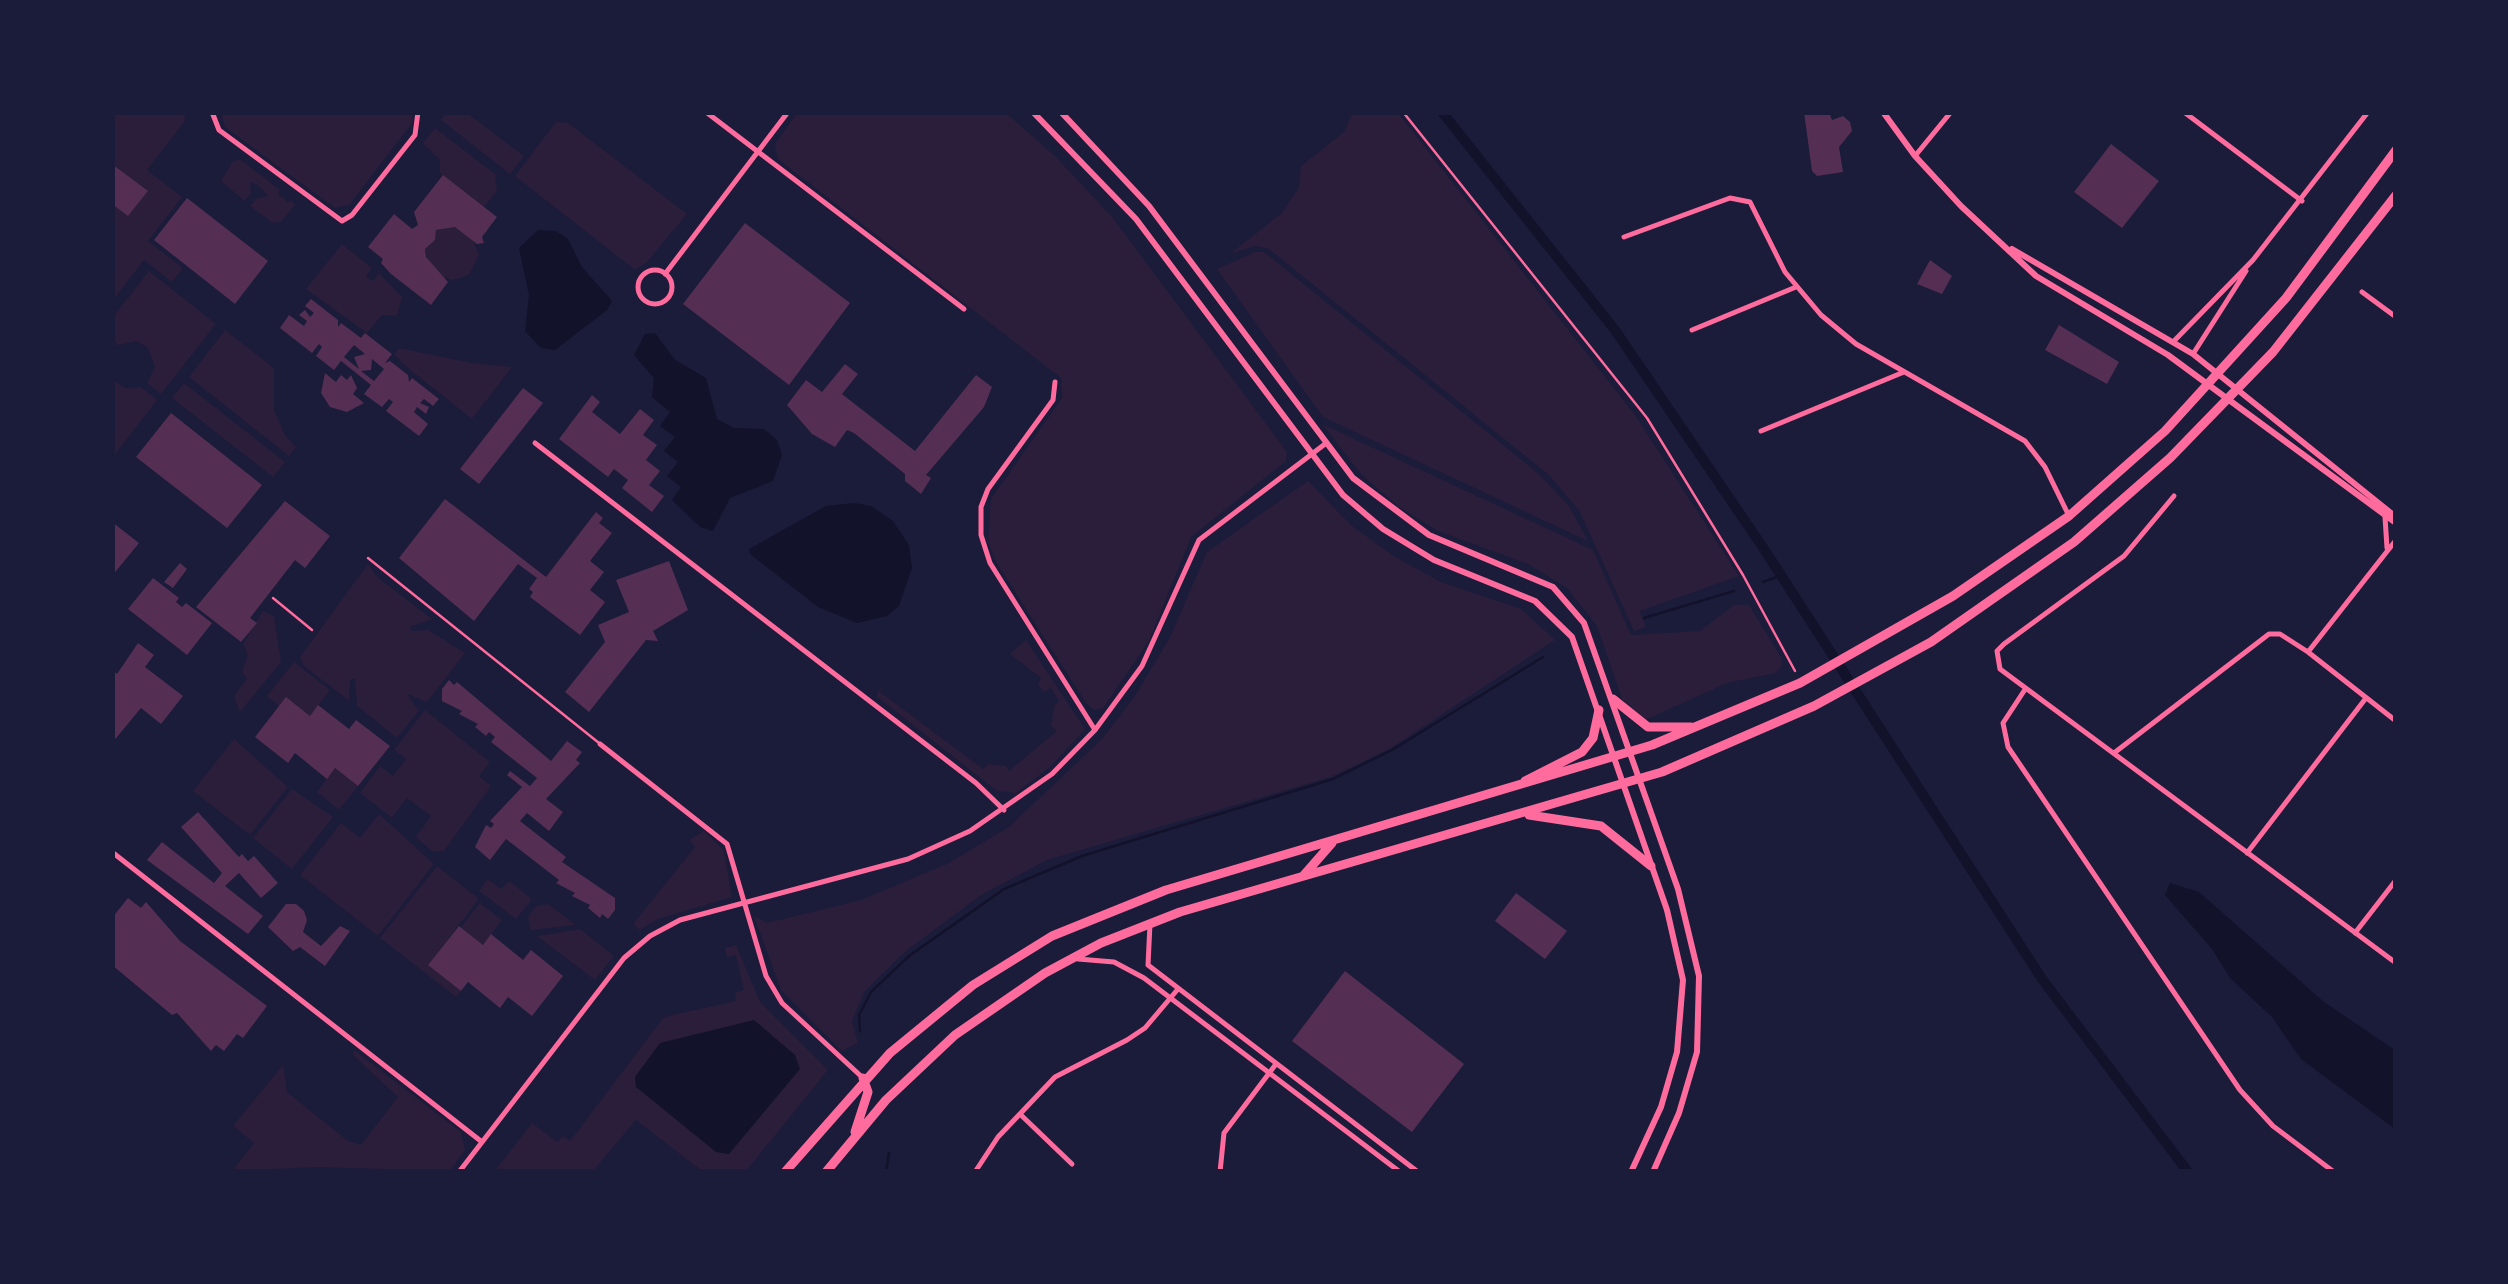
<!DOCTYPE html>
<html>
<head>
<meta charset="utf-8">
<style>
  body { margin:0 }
  #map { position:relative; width:2508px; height:1284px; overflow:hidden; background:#1b1b3a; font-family:Inter,sans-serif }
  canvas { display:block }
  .frame { position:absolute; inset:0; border:115px solid #1b1b3a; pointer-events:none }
</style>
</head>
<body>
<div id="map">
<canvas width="2508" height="1284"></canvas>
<div class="frame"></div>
</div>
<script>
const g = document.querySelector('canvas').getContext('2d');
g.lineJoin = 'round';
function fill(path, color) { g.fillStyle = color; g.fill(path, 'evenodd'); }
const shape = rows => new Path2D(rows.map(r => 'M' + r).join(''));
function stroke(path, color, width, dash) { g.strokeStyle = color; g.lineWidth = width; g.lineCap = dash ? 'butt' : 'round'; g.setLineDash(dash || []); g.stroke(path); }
const green = shape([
  [447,112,467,113,524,156,510,174,441,120],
  [1353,112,1398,113,1635,415,1739,576,1640,611,1646,627,1634,631,1580,512,1549,475,1269,249,1256,246,1231,253,1282,213,1299,187,1301,166,1344,132],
  [113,113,184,113,185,121,147,170,182,197,148,241,183,268,172,282,144,260,113,300,113,204,128,216,147,191,113,164],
  [412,113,413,122,349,205,335,208,225,127,221,113],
  [797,113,1006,113,1056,157,1113,218,1287,452,1286,461,1191,537,1149,641,1103,708,1094,710,1086,703,996,562,988,542,991,499,1062,398,1061,378,778,159,775,144],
  [556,122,568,123,687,214,647,262,635,270,515,176],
  [435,128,495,174,497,191,484,207,440,173,440,160,423,143],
  [240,159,280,190,278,194,288,202,291,200,295,205,281,222,273,223,250,206,257,198,268,196,258,185,250,182,251,193,245,201,221,181,232,162],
  [455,227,472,237,479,255,469,275,453,280,443,277,429,264,425,249,435,240,436,230],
  [342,244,372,268,366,276,373,281,379,273,402,297,397,316,382,315,367,333,306,289],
  [1255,252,1264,252,1539,474,1569,506,1588,541,1323,417,1217,269],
  [149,271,216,324,161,394,147,383,155,367,148,348,136,341,118,345,113,340,113,317],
  [225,330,274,368,274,410,285,435,296,447,289,456,189,377],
  [399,348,472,363,512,367,472,419,403,364,394,354],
  [112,379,125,388,141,387,157,400,113,457],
  [184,383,285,462,273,477,172,398],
  [1322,424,1593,550,1631,635,1700,631,1734,605,1749,605,1782,659,1781,667,1776,673,1727,683,1645,720,1622,699,1597,626,1567,588,1528,564,1438,531,1399,507,1361,474],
  [1308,481,1351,525,1395,557,1441,582,1521,609,1555,640,1391,748,1331,777,1047,860,981,895,906,951,864,992,852,1021,858,1043,842,1051,781,990,754,916,767,923,861,900,949,863,1009,827,1102,739,1135,696,1170,637,1207,552],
  [368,564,376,576,432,619,410,627,412,631,428,630,465,653,427,702,407,694,419,711,397,738,357,706,355,678,350,680,349,701,303,665,300,657],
  [263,611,274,616,281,662,240,712,234,696,247,679,242,672,248,655,243,644],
  [1026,640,1085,729,1051,766,1016,793,997,791,876,696,883,684,880,692,983,769,988,764,1006,766,1009,771,1057,731,1051,726,1054,706,1059,701,1051,688,1044,692,1038,685,1041,678,1010,654],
  [294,662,330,690,310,716,287,698,279,706,267,696],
  [425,710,490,762,479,776,491,786,444,851,433,852,416,837,431,816,407,798,392,818,360,793,380,766,393,776,406,759,394,750],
  [234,739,288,787,250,835,193,791],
  [335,768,358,786,339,810,317,792],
  [292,789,333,817,292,869,253,838],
  [379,814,434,864,378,936,300,875,341,823,360,838],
  [704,831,724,851,732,897,658,919,640,930,633,924,695,847,689,840],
  [437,866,479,899,428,965,461,991,456,997,380,938],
  [488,879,501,889,509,881,532,899,516,919,479,891],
  [480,903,502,920,483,945,461,927],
  [548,904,576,925,530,930,528,917,536,906],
  [580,929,614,956,595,980,537,936],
  [736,945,760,1002,828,1070,746,1171,702,1171,636,1120,593,1171,494,1172,532,1123,557,1142,563,1136,570,1141,664,1017,736,1001,735,993,744,990,736,955,727,957,725,948],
  [354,1050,461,1132,465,1150,450,1171,316,1167,232,1171,254,1143,233,1126,283,1065,287,1092,348,1141,361,1145,398,1097,353,1055]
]);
const water = shape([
  [538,230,556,231,568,239,582,267,612,301,607,310,555,350,541,348,525,331,529,295,519,248],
  [655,333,675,360,706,378,717,419,734,428,764,429,777,440,782,455,773,481,730,498,713,531,700,527,672,500,681,487,667,476,678,462,664,451,675,437,660,426,670,412,652,397,654,378,634,355,645,334],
  [854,503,871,506,893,521,909,545,912,568,899,606,887,616,857,623,818,607,750,554,749,549,826,506],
  [2170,883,2199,892,2324,1002,2395,1050,2395,1129,2301,1059,2272,1017,2230,978,2212,949,2165,895],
  [754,1020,795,1055,800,1069,729,1154,716,1152,636,1087,635,1077,660,1043]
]);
const stream = shape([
  [1763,582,1782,575],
  [1644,618,1734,591],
  [860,1031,859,1015,871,992,909,956,1004,889,1082,856,1333,779,1392,750,1543,657],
  [886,1172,889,1153]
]);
const canal = shape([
  [1442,112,1615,330,1764,549,2042,979,2188,1172]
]);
const building = shape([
  [1804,112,1829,112,1832,120,1843,116,1850,122,1852,131,1839,147,1843,172,1817,176,1812,171],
  [2111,144,2159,181,2122,228,2074,192],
  [112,164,148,191,128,216,112,204],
  [443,175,497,217,482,237,484,243,477,244,455,227,436,230,435,240,425,249,426,257,448,282,431,305,391,274,381,263,383,259,368,247,394,214,412,229,418,225,414,212],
  [187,198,268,261,235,304,154,240],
  [745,223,850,303,789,385,683,304],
  [1930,260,1952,276,1942,294,1917,284],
  [311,299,338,320,338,327,341,323,361,338,365,333,379,344,392,354,385,363,390,361,408,375,409,382,412,378,439,399,433,406,424,399,420,403,429,407,426,414,417,407,414,412,428,424,419,436,386,411,393,402,389,399,382,407,364,394,371,385,341,361,334,370,316,356,322,347,319,344,312,353,280,328,289,315,304,326,307,321,299,315,305,310,310,317,314,313,305,306],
  [354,345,365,354,354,357,359,369,344,357],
  [372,359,384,369,374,381,361,371,371,370],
  [2059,325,2119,362,2107,384,2045,350],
  [845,364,858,374,842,394,915,451,976,375,992,387,984,407,926,475,931,478,921,494,905,481,905,474,854,433,847,430,835,447,812,434,787,405,806,380,822,392],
  [325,373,336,382,341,375,347,380,351,375,357,388,353,394,364,403,347,412,330,407,321,393],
  [523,388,543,403,479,484,460,469],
  [592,395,600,402,592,412,620,434,640,409,654,420,643,435,657,445,646,460,660,471,649,485,664,496,652,512,622,488,628,480,614,469,608,477,559,439],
  [171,413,262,485,227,528,136,457],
  [445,499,546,577,596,512,603,518,599,523,612,533,590,561,604,572,590,590,605,602,580,635,530,597,533,592,529,589,537,578,518,564,474,621,399,558],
  [285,501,330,536,305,568,295,560,250,618,257,623,241,642,196,607],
  [112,522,139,543,112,576],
  [669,561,688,610,653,631,658,641,646,640,589,712,565,692,605,642,598,625,629,612,616,580],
  [180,563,187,569,173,588,164,582],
  [153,578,179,598,176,602,182,607,186,603,212,623,187,655,128,609],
  [138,643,154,655,145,667,183,696,161,724,141,708,112,743,112,670,117,674],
  [449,680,454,685,457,682,551,761,567,741,582,752,576,760,580,763,546,799,563,812,549,831,527,813,520,821,566,857,562,862,615,898,615,910,608,919,602,914,600,918,588,908,590,905,572,896,575,893,556,883,559,880,506,839,490,860,475,847,486,825,491,828,494,824,490,821,522,787,507,775,510,771,530,786,537,778,491,742,495,737,489,732,486,736,475,727,478,724,459,714,462,711,442,701,442,689],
  [286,697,310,716,318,705,349,729,356,720,390,746,358,786,335,768,327,779,295,753,288,763,255,737],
  [198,812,239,857,242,854,248,861,254,856,278,883,261,898,239,873,225,886,263,916,248,934,147,860,162,842,214,883,222,873,181,827],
  [1516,893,1567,931,1545,959,1495,921],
  [128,898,141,908,146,902,180,941,267,1006,243,1038,237,1034,224,1051,216,1045,211,1051,177,1013,172,1015,112,965,112,918],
  [286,904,296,904,304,911,307,920,303,932,321,946,340,926,350,931,325,966,300,947,293,951,268,927],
  [459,926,483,945,491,934,523,960,531,950,563,976,532,1016,508,997,500,1008,468,982,461,991,428,965],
  [1345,971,1464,1064,1412,1132,1292,1041]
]);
const path = shape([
  [1403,112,1647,418,1743,575,1795,671],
  [273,598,312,630]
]);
const service = shape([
  [368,558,599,743]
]);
const minor = shape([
  [212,112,219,130,342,221,352,215,415,135,418,112],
  [706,112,964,309],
  [2184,112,2302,201],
  [1915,156,1951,112],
  [1624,237,1730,198,1750,202,1785,272,1821,315,1856,344,2025,441,2045,467,2069,516],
  '638 287a17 17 0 1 1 34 0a17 17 0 1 1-34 0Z',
  [665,274,788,112],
  [2362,292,2396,317],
  [1692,330,1796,287],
  [2174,341,2253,260,2368,112],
  [2193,354,2246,271],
  [1055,382,1053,400,988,489,981,507,981,535,990,563,1095,730],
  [1761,431,1904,372],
  [535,443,976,783,1004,810],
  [2174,496,2124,556,2004,644,1997,651,2000,669,2396,963],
  [2385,517,2387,548],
  [2308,652,2396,540],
  [2024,691,2003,723,2008,747,2240,1090,2273,1126,2334,1172],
  [600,744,727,844,766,976,782,1003,863,1078],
  [2114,753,2269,634,2280,634,2308,652,2396,721],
  [112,852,482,1142],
  [2247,853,2366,698],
  [1150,924,1148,965,1418,1172],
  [2355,933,2396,880],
  [1078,959,1114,962,1144,978,1400,1172],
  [1022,1116,1072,1164],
  [459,1172,624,958,650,936,680,920,908,859,970,831,1052,774,1095,730,1142,666,1199,540,1325,444],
  [975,1172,998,1137,1055,1077,1127,1040,1145,1028,1178,989],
  [1220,1172,1224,1133,1276,1064]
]);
const tertiary = shape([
  [1033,112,1136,219,1343,495,1383,529,1434,560,1535,601,1572,637,1667,910,1683,980,1677,1052,1661,1107,1631,1172],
  [1061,112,1149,206,1353,478,1429,535,1553,587,1584,623,1678,889,1699,976,1697,1052,1679,1113,1653,1172],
  [1883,112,1915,156,1961,206,2036,276,2168,355,2396,523],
  [2012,249,2193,354,2396,517]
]);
const primary = shape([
  [1613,699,1648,727,1691,727],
  [1525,781,1582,752,1593,738,1599,710],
  [1529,815,1601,826,1651,866],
  [1304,875,1332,843],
  [855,1132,868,1092,863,1078],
  [785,1172,890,1053,973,985,1052,936,1166,890,1652,745,1800,683,1953,596,2069,516,2165,431,2286,298,2396,150],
  [826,1172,886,1100,955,1035,1045,973,1101,943,1180,912,1662,772,1814,706,1931,642,2074,542,2170,458,2273,352,2396,195]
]);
fill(green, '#2a1e3b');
fill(water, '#12122b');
stroke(stream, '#12122b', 2.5);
stroke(canal, '#12122b', 10);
fill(building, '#542f53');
stroke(path, '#ff6b9d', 2.5);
stroke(service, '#ff6b9d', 2.5);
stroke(minor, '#ff6b9d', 5);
stroke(tertiary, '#ff6b9d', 6);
stroke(primary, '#ff6b9d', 9);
</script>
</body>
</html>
